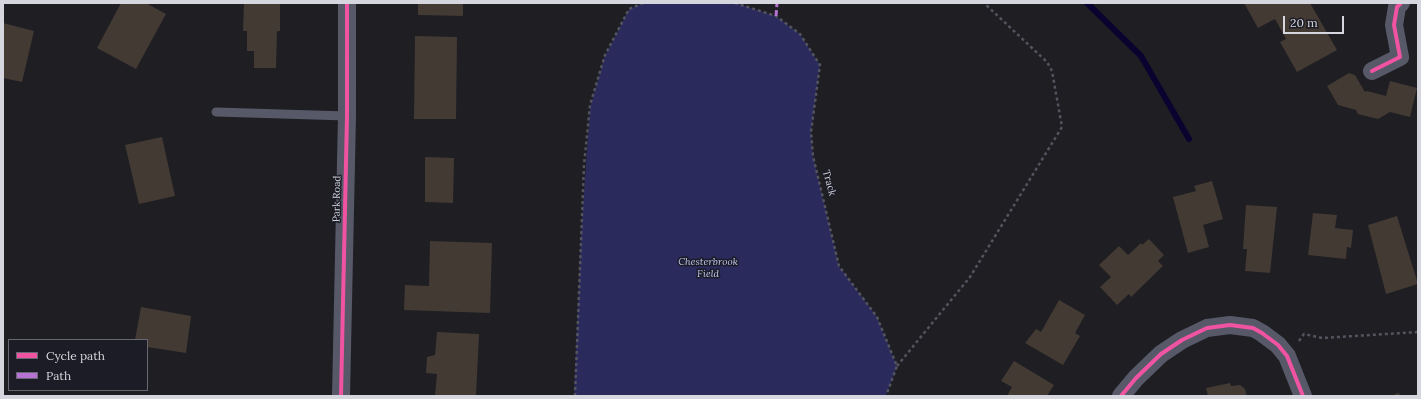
<!DOCTYPE html>
<html>
<head>
<meta charset="utf-8">
<style>
  body { margin:0 }
  #map { position:relative; width:1421px; height:399px; overflow:hidden; background:#1e1e23; font-family:Lora,serif }
  canvas { display:block }
  .frame { position:absolute; inset:0; border:4px solid #d6d7de; pointer-events:none }
  .legend { position:absolute; left:8px; top:339px; width:140px; height:52px; box-sizing:border-box; background:#1b1c26; border:1px solid #666770; margin:0; padding:5px 7px; list-style:none; font-size:12px; color:#d6d7de }
  .legend li { display:flex; align-items:center; gap:8px; height:20px }
  .legend b { width:20px; border:1px solid #666770 }
  .scale { position:absolute; left:1283px; top:16px; width:61px; height:18px; box-sizing:border-box; border:2px solid #d6d7de; border-top:0; padding-left:5px; font-size:12px; line-height:14px; white-space:nowrap; color:#d6d7de; -webkit-text-stroke:3px #1b1c26; paint-order:stroke }
</style>
</head>
<body>
<div id="map">
<canvas width="1421" height="399"></canvas>
<div class="frame"></div>
<ul class="legend">
<li><b style="height:5px;background:#f153a3"></b>Cycle path</li>
<li><b style="height:5px;background:#b673d3"></b>Path</li>
</ul>
<div class="scale">20 m</div>
</div>
<script>
const g = document.querySelector('canvas').getContext('2d');
g.lineJoin = 'round';
function fill(path, color) { g.fillStyle = color; g.fill(path, 'evenodd'); }
const shape = rows => new Path2D(rows.map(r => 'M' + r).join(''));
function stroke(path, color, width, dash) { g.strokeStyle = color; g.lineWidth = width; g.lineCap = dash ? 'butt' : 'round'; g.setLineDash(dash || []); g.stroke(path); }
function write(font, color, halo, rows, align = 'center') {
  g.font = font + ' Lora,serif'; g.lineWidth = 3; g.setLineDash([]); g.textBaseline = 'middle'; g.strokeStyle = halo; g.fillStyle = color; for (const [text, x, y, turn = 0] of rows) {
    g.save(); g.translate(x, y); g.rotate((+turn || 0) * Math.PI / 180); g.textAlign = isNaN(turn) ? turn : align; if (halo) g.strokeText(text, 0, 0); g.fillText(text, 0, 0); g.restore();
  }
}
const green = shape([
  [643,3,735,3,776,16,800,34,820,65,811,132,813,156,839,266,877,317,897,366,886,396,574,396,581,234,590,108,604,58,629,9]
]);
const stream = shape([
  [1087,3,1141,56,1189,139]
]);
const building = shape([
  [121,3,146,3,166,14,136,69,97,48],
  [244,3,280,3,280,31,277,31,276,68,254,68,254,51,247,51,247,31,243,31],
  [418,3,463,3,463,16,418,15],
  [1244,3,1310,3,1337,50,1297,72,1280,42,1286,39,1275,19,1258,28],
  [3,23,34,31,22,82,3,78],
  [415,36,457,37,456,119,414,119],
  [1349,73,1355,75,1365,92,1367,91,1386,96,1390,81,1417,88,1410,117,1390,112,1378,119,1358,114,1356,110,1338,105,1327,86],
  [162,137,175,196,139,204,125,145],
  [425,157,454,158,453,203,425,202],
  [1212,181,1223,219,1203,225,1209,247,1188,253,1173,197,1196,191,1194,186],
  [1246,205,1277,207,1270,273,1245,271,1247,249,1243,249],
  [1313,213,1337,215,1335,228,1353,230,1351,248,1347,247,1346,259,1308,255],
  [1397,216,1418,284,1386,294,1368,225],
  [1149,239,1164,255,1158,261,1163,266,1131,297,1129,294,1117,305,1100,287,1111,277,1099,265,1119,246,1128,255,1141,243,1142,245],
  [430,241,492,243,490,313,404,310,405,285,429,286],
  [1059,300,1085,315,1075,333,1080,336,1063,365,1025,343,1036,329,1041,332],
  [141,307,191,316,186,353,147,347,147,340,135,340],
  [437,332,479,334,476,396,435,396,437,374,426,373,427,357,435,355],
  [1014,361,1054,385,1047,396,1007,396,1012,387,1001,381],
  [1230,383,1231,386,1240,385,1245,389,1247,396,1208,396,1206,388],
  [1399,393,1400,396,1390,396]
]);
const path = shape([
  [735,3,776,16,800,34,820,65,811,132,813,156,839,266,877,317,897,366,886,396],
  [1299,341,1304,334,1322,338,1418,332],
  [897,366,970,277,1062,127,1052,71,1047,62,984,3],
  [575,396,584,165,590,105,605,55,629,9,643,3]
]);
const service = shape([
  [216,112,347,116]
]);
const minor = shape([
  [1372,71,1400,57,1394,25,1397,7,1401,3],
  [341,396,347,116,347,3],
  [1121,396,1136,378,1161,354,1182,340,1207,328,1230,325,1253,328,1262,333,1278,345,1287,356,1303,396]
]);
const quiet = shape([
  [776,16,777,3]
]);
const cycleway = shape([
  [1372,71,1400,57,1394,25,1397,7,1401,3],
  [341,396,347,116,347,3],
  [1121,396,1136,378,1161,354,1182,340,1207,328,1230,325,1253,328,1262,333,1278,345,1287,356,1303,396]
]);
const streetNames = [
  ["Track",829,183,75],
  ["Park Road",337,199,-89]
];
const parkNames = [
  ["Chesterbrook",708,262],
  ["Field",708,274]
];
fill(green, '#2a2b5c');
stroke(stream, '#0a0330', 6);
fill(building, '#433a34');
stroke(path, '#54545f', 2.5, [3, 3]);
stroke(service, '#575968', 9);
stroke(minor, '#575968', 18);
stroke(quiet, '#b673d3', 3, [6, 3]);
stroke(cycleway, '#f153a3', 4);
write('10px', '#d6d7de', '#1b1c26', streetNames);
write('italic 10px', '#bec3ed', '#1b1c26', parkNames);
</script>
</body>
</html>
